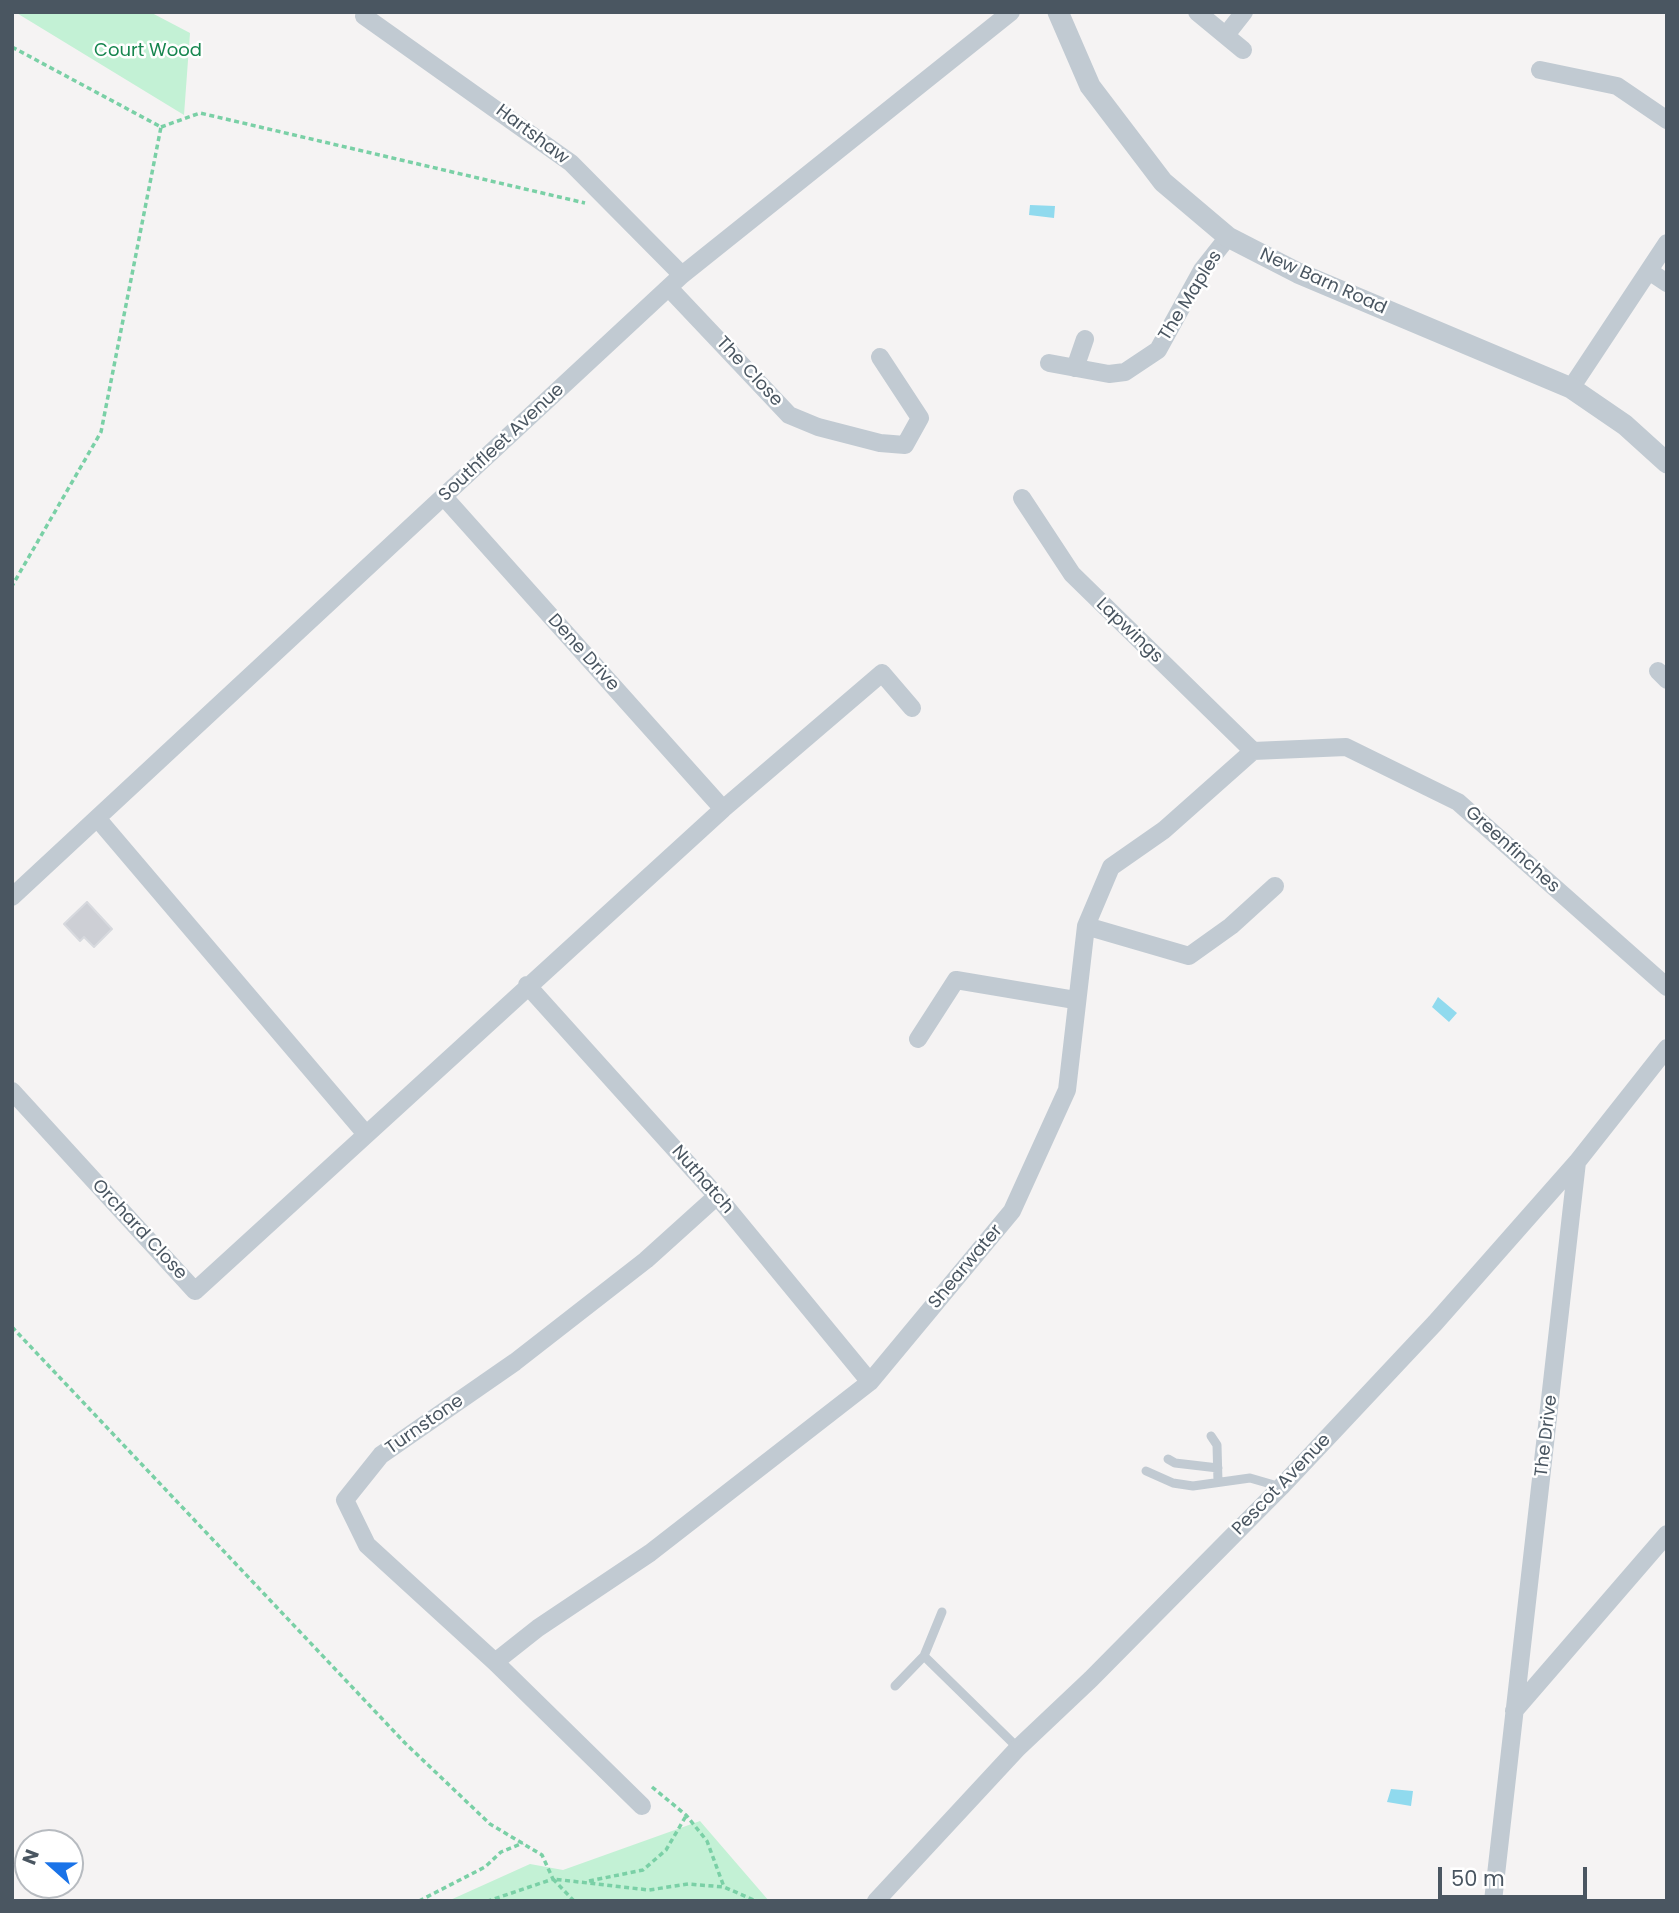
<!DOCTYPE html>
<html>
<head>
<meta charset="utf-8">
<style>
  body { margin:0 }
  #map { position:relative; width:1679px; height:1913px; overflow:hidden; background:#f5f3f3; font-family:Poppins,sans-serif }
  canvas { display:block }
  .frame { position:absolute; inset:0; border:14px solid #4a5661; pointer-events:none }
  .north { position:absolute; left:14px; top:1829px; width:70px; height:70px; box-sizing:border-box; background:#fff; border:2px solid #b7bbc0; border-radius:50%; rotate:291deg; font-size:19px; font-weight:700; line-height:28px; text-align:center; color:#4a5661 }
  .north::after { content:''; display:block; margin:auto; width:24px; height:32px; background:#1a73e8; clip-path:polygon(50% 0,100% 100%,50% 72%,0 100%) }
  .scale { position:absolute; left:1438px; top:1867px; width:149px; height:32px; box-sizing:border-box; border:4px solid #4a5661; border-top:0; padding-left:9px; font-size:21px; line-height:24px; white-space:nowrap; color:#4a5661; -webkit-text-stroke:5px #fff; paint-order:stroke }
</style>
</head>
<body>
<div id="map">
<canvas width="1679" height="1913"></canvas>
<div class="frame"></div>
<div class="north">N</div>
<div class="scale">50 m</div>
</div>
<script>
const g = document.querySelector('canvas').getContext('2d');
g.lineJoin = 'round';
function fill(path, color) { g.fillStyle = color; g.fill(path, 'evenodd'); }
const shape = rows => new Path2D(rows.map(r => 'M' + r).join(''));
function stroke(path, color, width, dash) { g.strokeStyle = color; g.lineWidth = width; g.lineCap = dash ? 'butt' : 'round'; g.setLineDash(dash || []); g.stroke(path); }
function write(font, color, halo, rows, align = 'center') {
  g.font = font + ' Poppins,sans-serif'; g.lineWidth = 5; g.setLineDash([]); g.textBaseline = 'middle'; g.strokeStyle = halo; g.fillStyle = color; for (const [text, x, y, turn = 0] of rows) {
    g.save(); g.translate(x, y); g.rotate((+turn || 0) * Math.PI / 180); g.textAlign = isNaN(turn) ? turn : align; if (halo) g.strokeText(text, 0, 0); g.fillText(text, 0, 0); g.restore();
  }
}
const green = shape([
  [15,12,150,12,190,33,184,115],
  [700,1821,769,1901,448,1901,530,1864,563,1870]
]);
const water = shape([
  [1030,205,1055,206,1054,218,1029,215],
  [1438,997,1457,1013,1449,1022,1432,1007],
  [1391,1789,1413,1791,1411,1806,1387,1802]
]);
const building = shape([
  [87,902,112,929,94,947,84,937,80,941,64,924,87,902]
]);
const path = shape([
  [12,47,161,127,101,432,12,586],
  [161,127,200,113,585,203],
  [12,1327,405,1743,490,1824,542,1855,553,1879,488,1901],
  [652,1787,686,1815,707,1841,724,1887],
  [589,1881,643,1870,666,1850,686,1816],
  [419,1901,485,1867,501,1852,523,1843],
  [574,1901,553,1879,649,1890,688,1884,724,1887,756,1901]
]);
const service = shape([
  [1211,1436,1217,1445,1218,1482],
  [1168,1459,1175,1463,1218,1468],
  [1146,1471,1173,1483,1193,1486,1250,1478,1281,1487],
  [924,1656,942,1612],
  [895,1686,924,1656,1018,1748]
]);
const minor = shape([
  [1197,12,1243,50],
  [364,16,571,163,682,275],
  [1226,35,1244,12],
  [1540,70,1617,86,1667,120],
  [1649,271,1667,283],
  [669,288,789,415,818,427,880,443,905,445,920,418,880,357],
  [1049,363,1109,374,1125,372,1158,350,1202,270,1228,237],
  [1075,368,1085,339],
  [1571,388,1667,243],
  [444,497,723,809],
  [1022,498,1072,574,1253,751],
  [1658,671,1667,680],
  [1253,751,1346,747,1458,802,1667,987],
  [97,818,365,1133],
  [12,897,682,275,1011,12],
  [1086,926,1189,956,1231,926,1275,886],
  [527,985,717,1196,870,1382],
  [918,1039,956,980,1075,1000],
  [12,1091,195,1291,723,809,882,673,912,708],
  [495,1662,538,1628,650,1553,870,1382,1012,1211,1067,1090,1086,926,1111,867,1164,830,1253,751],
  [1514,1711,1667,1534],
  [642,1806,495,1662,367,1545,345,1500,381,1455,515,1362,646,1260,717,1196],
  [876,1901,1018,1748,1091,1679,1281,1487,1435,1323,1577,1162,1667,1048],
  [1493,1901,1577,1162]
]);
const tertiary = shape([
  [1058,12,1090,86,1163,182,1228,237,1298,273,1571,388,1625,425,1667,463]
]);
const parkNames = [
  ["Court Wood",148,51]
];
const streetNames = [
  ["Hartshaw",532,135,37],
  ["New Barn Road",1323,282,24],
  ["The Maples",1191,296,-58],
  ["The Close",749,372,47],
  ["Southfleet Avenue",502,443,-43],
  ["Lapwings",1129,631,44],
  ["Dene Drive",583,653,48],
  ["Greenfinches",1512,850,42],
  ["Nuthatch",702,1180,49],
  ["Orchard Close",139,1230,47],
  ["Shearwater",966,1267,-50],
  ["Turnstone",425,1425,-35],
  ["The Drive",1547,1436,-83],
  ["Pescot Avenue",1282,1485,-46]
];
fill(green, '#c3f1d5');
fill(water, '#90daee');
fill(building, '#cdcfd5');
stroke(building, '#d7d9de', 2);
stroke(path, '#7ad0a6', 3.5, [5, 3.5]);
stroke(service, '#c1cad2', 9);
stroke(minor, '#c1cad2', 18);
stroke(tertiary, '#c1cad2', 21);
write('18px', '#17864f', '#fff', parkNames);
write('18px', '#4a5661', '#fff', streetNames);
</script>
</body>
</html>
